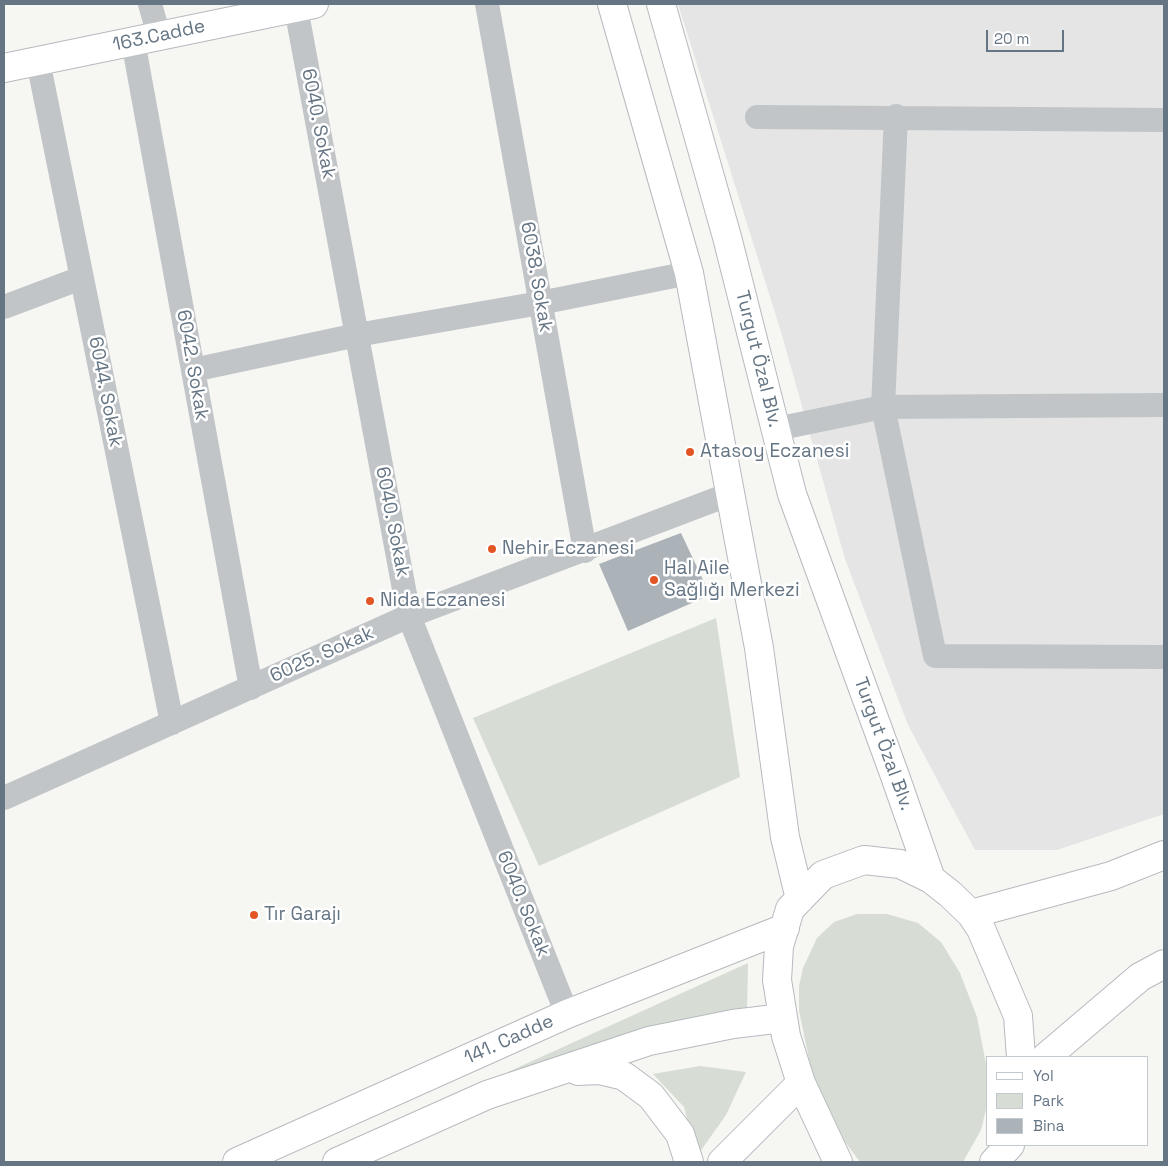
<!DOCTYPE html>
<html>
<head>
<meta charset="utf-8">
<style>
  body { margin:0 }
  #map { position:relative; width:1168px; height:1166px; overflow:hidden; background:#f6f6f3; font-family:"Space Grotesk",sans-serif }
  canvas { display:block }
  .frame { position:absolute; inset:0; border:5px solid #657584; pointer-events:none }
  .legend { position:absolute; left:986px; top:1056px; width:162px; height:90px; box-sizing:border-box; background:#fff; border:1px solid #c1c8ce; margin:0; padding:6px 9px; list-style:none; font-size:15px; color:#657584 }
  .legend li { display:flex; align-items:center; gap:10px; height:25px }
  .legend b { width:25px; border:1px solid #c1c8ce }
  .scale { position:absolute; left:986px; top:30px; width:78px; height:22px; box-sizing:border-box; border:2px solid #657584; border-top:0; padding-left:6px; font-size:15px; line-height:18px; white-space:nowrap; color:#657584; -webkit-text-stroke:4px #fff; paint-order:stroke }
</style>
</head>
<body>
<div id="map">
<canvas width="1168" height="1166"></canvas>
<div class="frame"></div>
<ul class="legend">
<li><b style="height:6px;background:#fff"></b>Yol</li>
<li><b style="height:14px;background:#d7ddd4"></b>Park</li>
<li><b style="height:14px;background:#abb2b8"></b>Bina</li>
</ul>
<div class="scale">20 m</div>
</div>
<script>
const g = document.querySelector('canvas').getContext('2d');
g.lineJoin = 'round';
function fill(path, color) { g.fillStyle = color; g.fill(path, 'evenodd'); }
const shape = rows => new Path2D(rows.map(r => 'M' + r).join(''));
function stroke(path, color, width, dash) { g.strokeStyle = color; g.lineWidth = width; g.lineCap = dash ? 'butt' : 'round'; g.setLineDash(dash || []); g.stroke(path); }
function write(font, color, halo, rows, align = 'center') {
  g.font = font + ' "Space Grotesk",sans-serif'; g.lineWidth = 5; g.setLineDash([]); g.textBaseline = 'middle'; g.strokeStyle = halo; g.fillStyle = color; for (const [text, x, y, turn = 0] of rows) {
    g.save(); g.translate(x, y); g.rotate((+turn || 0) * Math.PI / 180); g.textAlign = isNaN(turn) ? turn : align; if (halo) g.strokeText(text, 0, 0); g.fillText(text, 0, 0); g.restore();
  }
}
const built = shape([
  [678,4,1164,4,1164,814,1057,850,975,850,908,725,845,559,782,335]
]);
const green = shape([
  [716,618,740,777,539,866,473,718],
  [857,914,887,914,918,923,941,942,960,973,977,1017,986,1064,987,1082,987,1105,981,1130,963,1162,860,1162,845,1142,812,1073,799,1011,799,986,803,968,817,938,834,922],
  [748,963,747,1013,511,1082,508,1072],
  [700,1066,746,1072,726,1115,697,1156,684,1107,653,1074]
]);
const building = shape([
  [681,533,710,595,628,631,599,564]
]);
const street = shape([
  [150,4,159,36],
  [487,4,585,551],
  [296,8,409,616,567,1014],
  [133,41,251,688],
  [38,61,172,723],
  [757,117,1164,120],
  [4,307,81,278],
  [193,370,357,335,540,303,689,273],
  [1164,405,883,407,935,656,1164,657],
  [776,429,883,407,896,116],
  [4,798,409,616,730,494]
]);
const secondary = shape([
  [612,4,689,273,759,648,785,837,800,899],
  [661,4,727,237,792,494,895,776,931,879],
  [4,68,314,4],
  [971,914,1111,876,1164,855],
  [1046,1057,1140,977,1164,964],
  [578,1071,599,1070,624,1076,651,1096,680,1134,689,1162],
  [237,1162,567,1014,785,928],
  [337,1162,487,1095,649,1041,733,1024,783,1018],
  [722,1162,801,1083],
  [838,1162,801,1083,786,1036,777,980,779,946,790,909,823,875,864,860,900,864,931,879,950,894,971,914,981,929,1018,1016,1021,1057],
  [994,1162,1010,1145]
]);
const markers = [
  [690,452,5,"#e25626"],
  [492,549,5,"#e25626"],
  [654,580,5,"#e25626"],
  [370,601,5,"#e25626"],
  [254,915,5,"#e25626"]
];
const streetNames = [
  ["163.Cadde",159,36,-12],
  ["6040. Sokak",318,124,79],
  ["6038. Sokak",536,277,80],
  ["Turgut Özal Blv.",758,359,76],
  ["6042. Sokak",192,365,80],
  ["6044. Sokak",105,392,79],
  ["6040. Sokak",392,522,79],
  ["6025. Sokak",322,655,-24],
  ["Turgut Özal Blv.",883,744,70],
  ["6040. Sokak",523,904,68],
  ["141. Cadde",509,1040,-24]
];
const poiNames = [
  ["Atasoy Eczanesi",700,452],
  ["Nehir Eczanesi",502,549],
  ["Hal Aile",664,569],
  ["Sağlığı Merkezi",664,591],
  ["Nida Eczanesi",380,601],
  ["Tır Garajı",264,915]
];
fill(built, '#e4e5e4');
fill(green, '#d7ddd4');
fill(building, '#abb2b8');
stroke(secondary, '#b6babf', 30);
stroke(street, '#c1c5c8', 24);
stroke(secondary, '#fff', 28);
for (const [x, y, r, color] of markers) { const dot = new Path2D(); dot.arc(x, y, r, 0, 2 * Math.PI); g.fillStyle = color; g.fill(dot); stroke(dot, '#fff', 2); }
write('19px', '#657584', '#fff', streetNames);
write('19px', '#657584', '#fff', poiNames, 'left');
</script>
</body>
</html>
